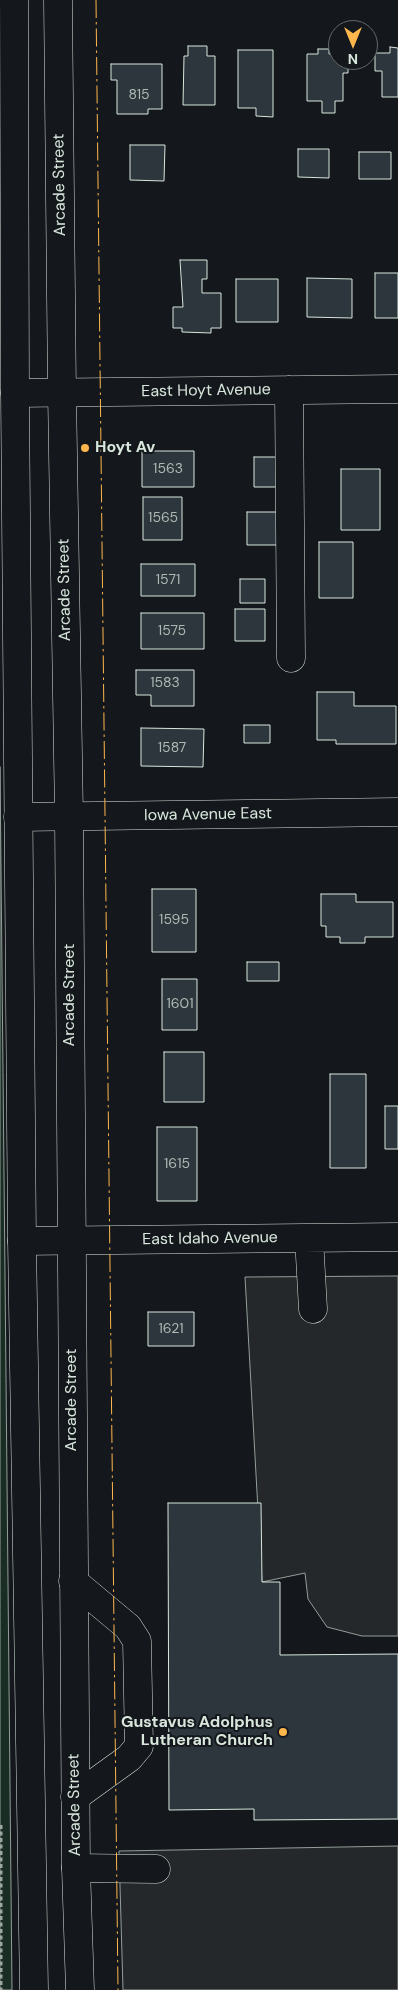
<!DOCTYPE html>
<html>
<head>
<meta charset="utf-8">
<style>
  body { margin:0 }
  #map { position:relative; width:398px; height:1990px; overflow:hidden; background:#14181c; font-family:"DM Sans",sans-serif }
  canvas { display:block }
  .north { position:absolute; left:328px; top:20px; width:50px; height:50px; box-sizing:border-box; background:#14181c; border:1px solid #626a69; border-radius:50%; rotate:180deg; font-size:14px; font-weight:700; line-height:20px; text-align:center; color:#d8e6dc }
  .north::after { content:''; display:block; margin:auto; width:18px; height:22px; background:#ffb74d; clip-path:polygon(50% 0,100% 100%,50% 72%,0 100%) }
</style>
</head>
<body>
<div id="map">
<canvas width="398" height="1990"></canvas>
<div class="north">N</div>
</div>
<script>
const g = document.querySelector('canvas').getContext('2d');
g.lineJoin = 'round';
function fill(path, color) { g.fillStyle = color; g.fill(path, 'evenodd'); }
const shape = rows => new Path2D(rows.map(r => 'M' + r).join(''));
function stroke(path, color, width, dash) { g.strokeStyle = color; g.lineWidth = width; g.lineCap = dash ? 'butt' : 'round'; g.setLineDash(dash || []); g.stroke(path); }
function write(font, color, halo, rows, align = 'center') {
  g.font = font + ' "DM Sans",sans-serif'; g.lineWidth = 4; g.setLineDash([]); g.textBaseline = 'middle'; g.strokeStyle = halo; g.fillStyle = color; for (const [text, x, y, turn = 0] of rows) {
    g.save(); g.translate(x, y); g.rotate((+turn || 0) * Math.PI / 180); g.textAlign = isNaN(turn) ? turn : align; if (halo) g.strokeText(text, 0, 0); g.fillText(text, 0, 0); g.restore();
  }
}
const green = shape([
  [0,767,12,1990,0,1990,0,767]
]);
const parking = shape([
  [398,1276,398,1636,362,1636,327,1627,308,1599,305,1573,262,1582,245,1277,398,1276],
  [398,1846,398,1990,123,1990,119,1851,398,1846]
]);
const building = shape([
  [188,46,207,46,207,56,215,56,215,105,183,105,184,56,188,56,188,46],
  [390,47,398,48,398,97,382,97,382,71,375,71,375,53,390,53,390,47],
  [318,49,329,49,329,54,338,54,338,60,348,60,348,73,343,73,343,101,335,101,335,113,322,113,322,101,307,101,307,54,318,54,318,49],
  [238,50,273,50,273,117,256,116,256,108,238,108,238,50],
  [111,64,162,64,162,109,148,109,148,114,117,114,117,80,111,80,111,64],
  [130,145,165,145,164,181,130,180,130,145],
  [298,149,329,149,329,178,298,177,298,149],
  [359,152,391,152,391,179,359,179,359,152],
  [180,260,207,260,207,279,202,279,202,293,221,293,221,328,211,328,211,333,182,332,182,328,173,328,173,307,183,307,180,260],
  [375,273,398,273,398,318,375,318,375,273],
  [307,278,352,279,352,318,307,317,307,278],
  [236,279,278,279,278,322,236,322,236,279],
  [142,451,194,451,194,487,142,487,142,451],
  [254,457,282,457,282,487,254,487,254,457],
  [341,469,380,469,380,530,341,530,341,469],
  [143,497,182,497,182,540,143,540,143,497],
  [247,512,283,512,283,545,247,545,247,512],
  [319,542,353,542,353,598,319,598,319,542],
  [141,564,195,564,195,596,141,596,141,564],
  [240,579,265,579,265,603,240,603,240,579],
  [235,609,265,609,265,641,235,641,235,609],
  [141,613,204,613,204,649,141,649,141,613],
  [136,670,194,670,194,706,151,706,151,695,136,695,136,670],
  [317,692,354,692,354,706,396,706,396,744,336,744,336,740,317,740,317,692],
  [244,725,270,725,270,743,244,743,244,725],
  [141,728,204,729,203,767,141,766,141,728],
  [152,889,196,889,196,952,152,952,152,889],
  [321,894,356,894,356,902,393,902,393,937,365,937,365,943,340,943,340,937,326,937,326,926,321,926,321,894],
  [247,962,279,962,279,981,247,981,247,962],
  [162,979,197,979,197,1030,162,1030,162,979],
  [164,1052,204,1052,204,1102,164,1102,164,1052],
  [330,1074,366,1074,366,1168,330,1168,330,1074],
  [385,1106,398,1106,398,1149,385,1149,385,1106],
  [157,1127,197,1127,197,1201,157,1201,157,1127],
  [148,1312,194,1312,194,1346,148,1346,148,1312],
  [168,1503,261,1503,262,1582,280,1582,280,1655,398,1654,398,1819,254,1820,254,1809,169,1810,168,1503]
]);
const path = shape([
  [1,1825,1,1990]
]);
const minor = shape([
  [289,390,291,658],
  [15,393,398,389],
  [18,817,398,812],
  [309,1238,313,1309],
  [22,1241,398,1237],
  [73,1581,128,1627,137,1641,139,1746,129,1758,75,1797],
  [76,1868,156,1869]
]);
const major = shape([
  [14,0,15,393,22,1241,34,1990],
  [58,0,62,393,69,816,76,1868,80,1990]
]);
const power = shape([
  [96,0,118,1990]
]);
const markers = [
  [85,448,5,"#ffb74d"],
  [283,1732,5,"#ffb74d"]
];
const numberNames = [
  ["815",139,95],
  ["1563",168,469],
  ["1565",163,518],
  ["1571",168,580],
  ["1575",172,631],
  ["1583",165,683],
  ["1587",172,748],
  ["1595",174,920],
  ["1601",180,1004],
  ["1615",177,1164],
  ["1621",171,1329]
];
const streetNames = [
  ["Arcade Street",60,185,-91],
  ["East Hoyt Avenue",206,391,-1],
  ["Arcade Street",65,590,-91],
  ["Iowa Avenue East",208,815,-1],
  ["Arcade Street",70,995,-90],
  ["East Idaho Avenue",210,1239,-1],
  ["Arcade Street",72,1400,-90],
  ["Arcade Street",75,1805,-91]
];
const poiNames = [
  ["Hoyt Av",95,448],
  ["Gustavus Adolphus",273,1723,"right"],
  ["Lutheran Church",273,1741,"right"]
];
fill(green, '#1a2d24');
stroke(green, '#939e99', 1);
fill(parking, '#24282b');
stroke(parking, '#939e99', 1);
fill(building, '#2c363c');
stroke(building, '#d8e6dc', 1);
stroke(minor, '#d8e6dc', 29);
stroke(major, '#d8e6dc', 29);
stroke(path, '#9da8a2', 3, [4, 2.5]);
stroke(minor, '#14181c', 28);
stroke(major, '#14181c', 28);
stroke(power, '#ffb74d', 1, [18, 4, 2.5, 4]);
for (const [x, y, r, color] of markers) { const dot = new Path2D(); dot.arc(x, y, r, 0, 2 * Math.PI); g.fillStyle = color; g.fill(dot); stroke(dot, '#14181c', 2); }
write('14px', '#adbab4', null, numberNames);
write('16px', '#d8e6dc', '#14181c', streetNames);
write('bold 16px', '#d8e6dc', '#14181c', poiNames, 'left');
</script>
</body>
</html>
